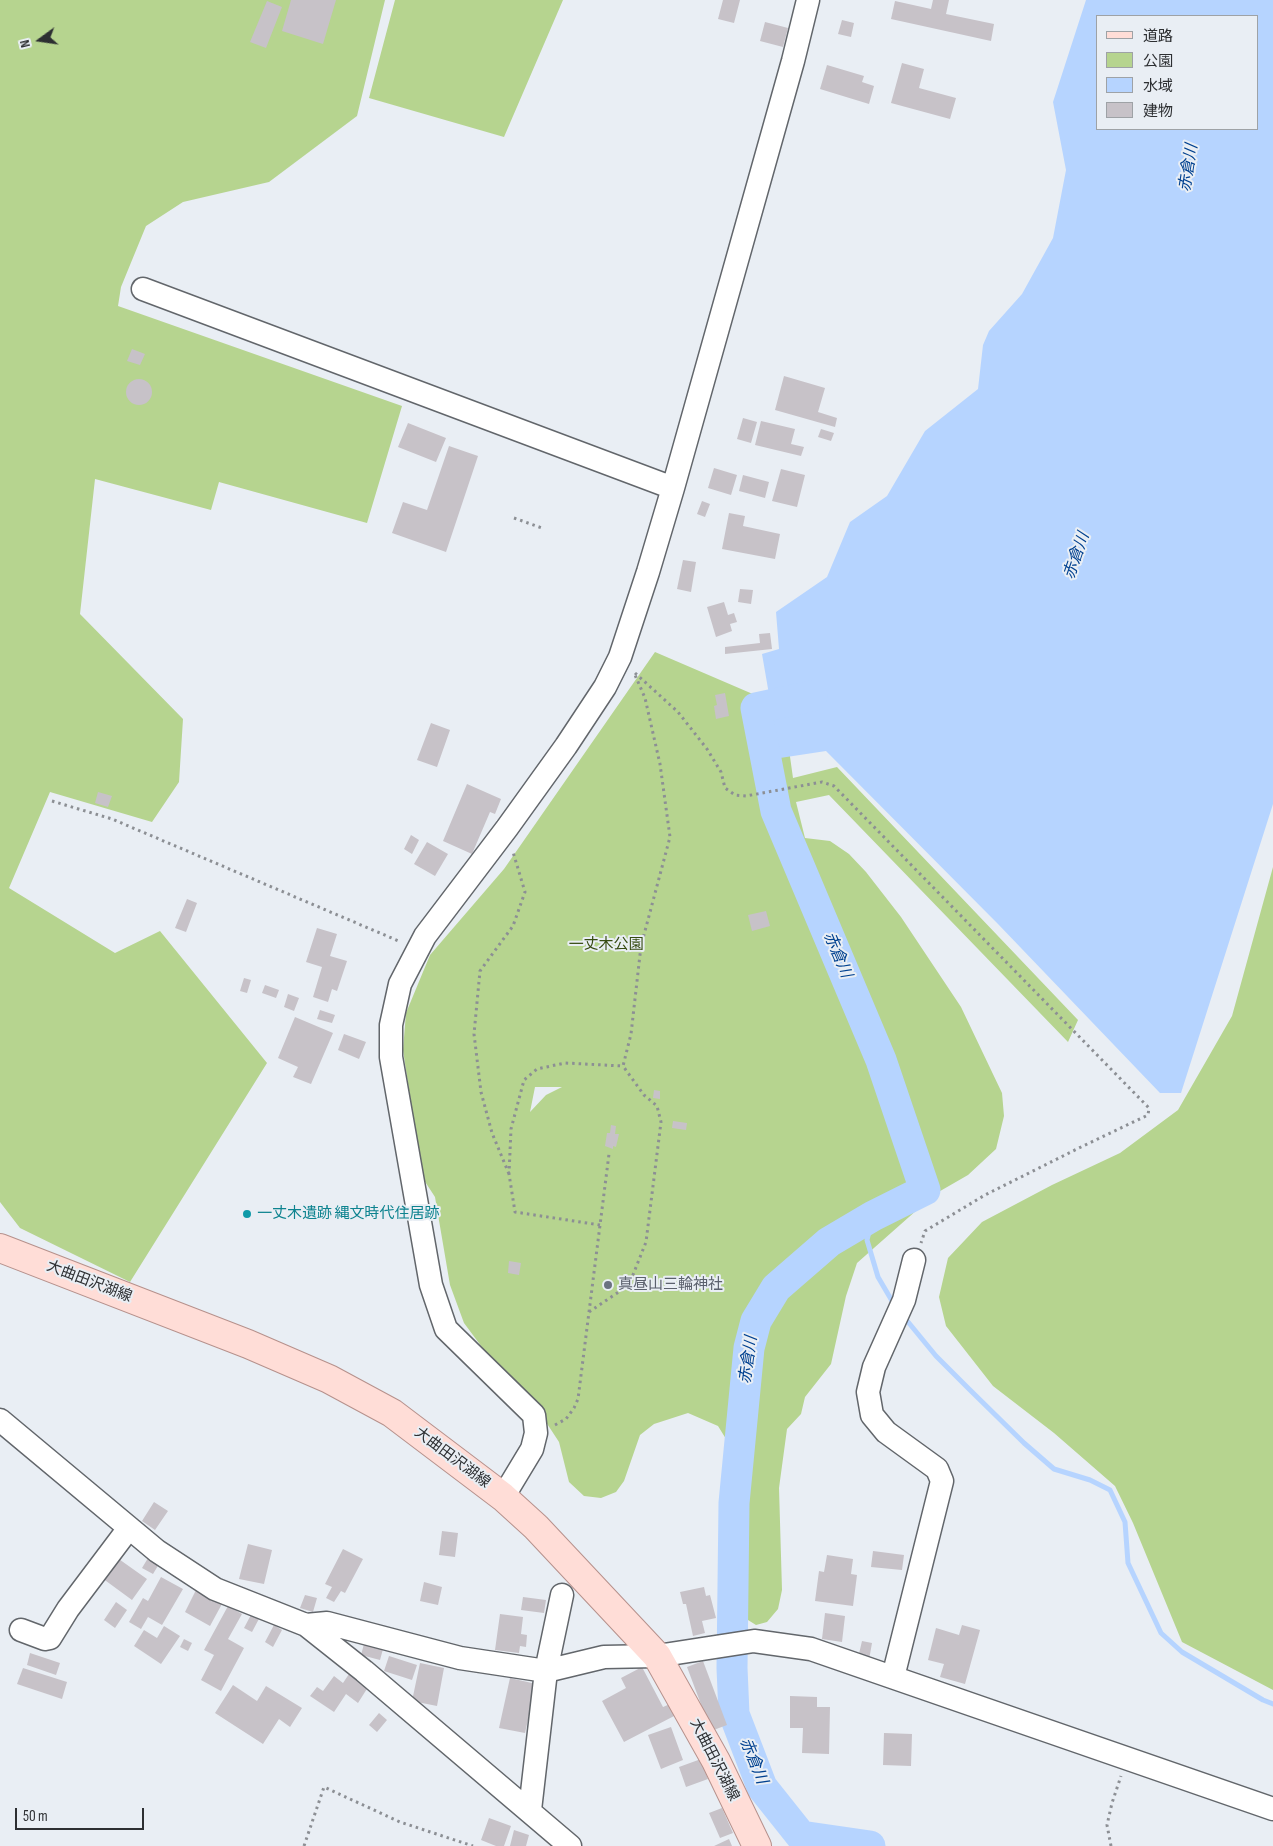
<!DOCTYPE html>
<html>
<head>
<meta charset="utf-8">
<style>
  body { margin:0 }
  #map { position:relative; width:1273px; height:1846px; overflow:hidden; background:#e9eef4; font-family:"Sofia Sans Condensed","Noto Sans JP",sans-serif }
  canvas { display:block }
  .legend { position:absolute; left:1096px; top:15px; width:162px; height:115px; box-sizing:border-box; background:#e9eef4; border:1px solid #9ea2a6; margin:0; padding:6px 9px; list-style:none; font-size:15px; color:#2d2f32 }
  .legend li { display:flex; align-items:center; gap:10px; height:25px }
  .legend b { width:25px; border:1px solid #9ea2a6 }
  .north { position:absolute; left:15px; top:15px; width:50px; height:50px; -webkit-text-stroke:4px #e9eef4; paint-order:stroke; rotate:256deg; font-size:14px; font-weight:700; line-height:20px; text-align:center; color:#2d2f32 }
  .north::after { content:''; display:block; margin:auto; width:18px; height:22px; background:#2d2f32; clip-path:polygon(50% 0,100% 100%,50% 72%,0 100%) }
  .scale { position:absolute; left:15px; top:1808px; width:129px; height:22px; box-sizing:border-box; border:2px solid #2d2f32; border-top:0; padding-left:6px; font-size:15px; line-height:18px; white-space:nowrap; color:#2d2f32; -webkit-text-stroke:4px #e9eef4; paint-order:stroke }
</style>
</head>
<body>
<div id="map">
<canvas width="1273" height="1846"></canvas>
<ul class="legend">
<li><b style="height:6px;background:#ffddd7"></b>道路</li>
<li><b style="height:14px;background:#b6d48f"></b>公園</li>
<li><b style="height:14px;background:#b6d4ff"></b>水域</li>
<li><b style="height:14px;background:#c7c2c8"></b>建物</li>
</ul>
<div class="north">N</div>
<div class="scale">50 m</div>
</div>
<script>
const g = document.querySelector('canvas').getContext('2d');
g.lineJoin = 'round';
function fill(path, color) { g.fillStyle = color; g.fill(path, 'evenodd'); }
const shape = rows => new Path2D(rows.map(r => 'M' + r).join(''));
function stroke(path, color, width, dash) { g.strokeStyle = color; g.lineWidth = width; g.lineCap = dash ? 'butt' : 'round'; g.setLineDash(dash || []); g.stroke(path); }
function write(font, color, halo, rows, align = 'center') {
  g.font = font + ' "Sofia Sans Condensed","Noto Sans JP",sans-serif'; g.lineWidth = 4; g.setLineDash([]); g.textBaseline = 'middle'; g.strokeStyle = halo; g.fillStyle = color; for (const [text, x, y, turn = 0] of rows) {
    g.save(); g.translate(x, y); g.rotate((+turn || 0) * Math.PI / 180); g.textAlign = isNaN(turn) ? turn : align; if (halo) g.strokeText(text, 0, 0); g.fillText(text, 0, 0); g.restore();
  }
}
const green = shape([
  [0,0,385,0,357,116,269,182,183,202,146,226,121,287,118,306,402,406,367,523,219,482,211,510,95,479,80,614,183,719,179,782,152,822,50,792,9,888,115,953,160,931,267,1063,130,1282,20,1228,0,1202],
  [395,0,563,0,504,137,369,98],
  [655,652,783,707,793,778,837,767,1078,1020,1068,1042,829,795,796,802,805,838,830,841,849,854,866,872,901,917,961,1007,1002,1093,1004,1116,996,1149,968,1175,935,1194,857,1263,846,1296,831,1364,805,1397,801,1414,787,1429,779,1488,782,1590,778,1609,767,1622,756,1625,748,1620,742,1603,742,1577,748,1545,749,1506,744,1468,718,1426,688,1413,654,1424,640,1435,624,1481,616,1492,601,1498,584,1496,569,1482,559,1442,527,1393,490,1358,464,1323,450,1285,435,1197,422,1177,403,1050,406,1013,430,955,504,869],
  [535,1087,562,1087,546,1095,530,1112],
  [1273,867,1273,1690,1182,1642,1133,1523,1115,1486,1054,1433,993,1386,946,1326,939,1297,948,1258,982,1222,1052,1185,1120,1153,1178,1110,1232,1016]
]);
const water = shape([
  [1086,0,1273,0,1273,804,1181,1093,1160,1093,998,924,826,751,780,758,762,654,779,649,776,612,827,577,850,522,887,496,925,431,978,389,983,345,989,331,1022,294,1053,238,1066,170,1053,102],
  [1097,16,1257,16,1257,129,1097,129]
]);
const stream = shape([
  [873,1216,867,1240,878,1277,895,1306],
  [904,1317,936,1356,969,1389,1024,1443,1054,1469,1090,1480,1110,1490,1125,1522,1128,1563,1161,1633,1182,1652,1263,1700,1273,1704]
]);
const river = shape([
  [812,696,756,708,776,811,881,1060,925,1190,873,1216,829,1242,776,1288,756,1321,749,1348,734,1503,732,1668,734,1714,762,1787,801,1836,870,1846]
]);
const building = shape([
  [291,0,336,0,323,44,282,31],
  [723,0,740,0,734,23,718,19],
  [933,0,949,0,946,14,994,24,991,41,891,19,895,1,931,9],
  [267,1,282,7,266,48,250,42],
  [842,20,854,23,851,37,838,34],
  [765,22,788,28,783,47,760,41],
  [902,63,924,69,919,88,956,98,950,119,891,103],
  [827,65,864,76,862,82,874,86,869,104,820,89],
  [132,349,145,354,140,365,127,361],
  [784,376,825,388,818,412,837,418,835,427,775,410],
  '126 392a13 13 0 1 1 26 0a13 13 0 1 1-26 0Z',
  [743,418,757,422,751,443,737,439],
  [761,421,795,429,791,444,804,447,801,456,755,445],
  [408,423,446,438,436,462,398,447],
  [821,429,834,433,831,441,818,437],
  [449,446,478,456,446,552,392,533,403,502,427,510],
  [714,468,737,475,731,495,708,488],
  [781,469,805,475,797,507,772,501],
  [743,475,769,482,765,498,739,491],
  [702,501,710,504,705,517,697,514],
  [729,513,745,516,743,526,780,534,775,559,722,549],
  [683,560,696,562,691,592,677,589],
  [740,589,753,590,751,604,738,602],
  [724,602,728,615,734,613,737,622,730,624,732,631,716,637,707,607],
  [770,633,772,649,725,654,725,647,760,643,759,634],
  [725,693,729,716,716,719,714,706,717,705,715,695],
  [431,723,450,730,437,767,417,760],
  [467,784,501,799,495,814,490,812,472,854,443,841],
  [98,792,112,796,108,807,95,803],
  [411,835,419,840,412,854,404,849],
  [427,842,448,854,435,876,414,864],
  [187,899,197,903,186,932,175,928],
  [766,911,770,926,752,931,748,915],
  [317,928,337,934,330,956,347,961,337,991,332,989,328,1002,313,997,322,967,306,962],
  [244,978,251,980,247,993,240,991],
  [265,985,279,990,276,998,262,993],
  [288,994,299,998,294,1011,284,1007],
  [320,1010,335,1015,332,1023,317,1019],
  [295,1017,333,1033,311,1084,293,1077,298,1067,278,1058],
  [344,1034,366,1042,359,1059,338,1050],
  [654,1090,660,1091,660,1099,653,1098],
  [673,1121,687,1123,686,1130,672,1128],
  [611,1125,616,1126,615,1134,619,1134,616,1147,613,1146,613,1149,605,1146,607,1133,610,1133],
  [509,1261,521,1263,519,1275,508,1273],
  [154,1502,168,1511,155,1530,142,1521],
  [442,1531,458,1533,455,1557,439,1555],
  [248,1544,272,1550,264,1584,239,1579],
  [343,1549,363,1559,345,1593,341,1591,334,1602,326,1598,332,1587,325,1584],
  [873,1551,904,1555,902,1570,871,1567],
  [827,1555,853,1559,851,1574,857,1575,853,1606,815,1601,819,1571,824,1572],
  [116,1557,147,1579,132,1600,102,1578],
  [148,1558,159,1564,153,1574,142,1568],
  [161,1577,183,1589,162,1625,148,1617,141,1629,129,1622,143,1598,148,1601],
  [424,1582,442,1587,438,1605,420,1601],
  [704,1587,706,1596,710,1595,716,1618,702,1621,705,1633,693,1636,686,1604,683,1604,680,1592],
  [197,1588,223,1602,210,1626,185,1612],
  [305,1595,317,1598,313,1612,300,1608],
  [523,1597,546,1600,544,1613,521,1610],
  [116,1602,127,1610,115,1628,104,1620],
  [228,1606,242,1614,228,1639,244,1648,221,1691,201,1680,214,1655,204,1650],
  [253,1611,261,1615,252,1632,244,1628],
  [825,1613,845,1616,842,1642,822,1639],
  [500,1614,523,1617,521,1634,527,1635,526,1647,520,1646,519,1653,495,1650],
  [274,1625,282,1630,273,1647,265,1642],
  [962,1625,980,1630,965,1684,940,1677,944,1664,928,1660,936,1628,959,1635],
  [164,1626,180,1636,161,1664,134,1646,144,1630,157,1638],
  [184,1639,192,1643,188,1651,180,1647],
  [862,1641,872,1643,869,1660,858,1658],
  [364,1644,383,1649,380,1660,361,1655],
  [30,1653,60,1663,56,1675,27,1665],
  [389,1656,417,1665,412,1680,384,1671],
  [703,1661,727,1725,711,1731,687,1667],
  [420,1663,444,1668,437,1706,412,1701],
  [642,1667,663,1707,670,1704,676,1715,624,1742,602,1701,626,1688,621,1678],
  [23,1668,67,1682,62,1699,17,1684],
  [351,1671,370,1684,358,1703,346,1694,334,1712,310,1696,317,1687,323,1691,334,1676,343,1683],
  [510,1678,536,1684,525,1733,499,1728],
  [233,1685,257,1701,266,1686,302,1708,290,1727,279,1719,263,1744,215,1713],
  [790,1696,817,1697,817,1707,830,1707,829,1754,802,1753,803,1728,790,1728],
  [379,1713,387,1720,377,1732,369,1725],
  [671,1727,683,1760,661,1769,648,1735],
  [884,1733,912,1734,911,1766,883,1765],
  [701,1759,708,1779,686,1787,679,1767],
  [722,1808,733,1833,720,1838,709,1813],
  [489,1818,511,1826,504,1846,496,1846,481,1840],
  [514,1830,529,1835,526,1846,510,1846],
  [729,1839,732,1846,714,1846]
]);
const path = shape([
  [514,518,542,528],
  [635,673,678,712,707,749,721,772,725,788,735,795,746,796,822,782,834,786,1149,1108,1148,1115,1081,1147,985,1195,925,1231,921,1243],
  [52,801,112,819,401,942],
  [509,1174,492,1133,481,1092,474,1034,480,971,513,926,525,892,513,852],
  [600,1225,515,1212,509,1174,511,1129,524,1080,537,1069,565,1063,623,1066],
  [589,1312,629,1285,646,1242,661,1122,657,1106,644,1095,623,1066,631,1034,641,946,670,837,660,764,645,698,635,675],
  [555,1425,566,1419,574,1408,578,1399,609,1154],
  [304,1846,324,1787,400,1822,473,1846],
  [1111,1846,1107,1825,1112,1803,1121,1776]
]);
const minor = shape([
  [143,289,673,488],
  [0,1420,157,1551,215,1589,306,1625,364,1671,570,1846],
  [503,1497,532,1449,536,1433,534,1415,446,1329,431,1285,391,1057,391,1025,400,984,425,936,507,828,566,746,605,687,620,657,648,572,673,488,793,61,808,0],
  [306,1625,327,1623,460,1658,546,1671,604,1657,657,1656,754,1641,811,1649,1273,1809],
  [21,1630,45,1639,50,1638,68,1609,129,1528],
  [893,1677,942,1481,937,1469,886,1432,872,1415,868,1392,874,1367,904,1300,914,1260],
  [530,1810,546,1671,562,1595]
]);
const major = shape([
  [0,1248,248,1344,329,1379,392,1413,503,1497,536,1527,657,1656,716,1761,757,1846]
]);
const markers = [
  [247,1214,5,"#0f9aa8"],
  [608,1285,5,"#6b7280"]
];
const parkNames = [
  ["一丈木公園",606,945]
];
const cultureNames = [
  ["一丈木遺跡 縄文時代住居跡",257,1214]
];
const streetNames = [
  ["大曲田沢湖線",89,1282,21],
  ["大曲田沢湖線",452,1458,37],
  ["大曲田沢湖線",714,1760,63]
];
const worshipNames = [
  ["真昼山三輪神社",618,1285]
];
const waterNames = [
  ["赤倉川",1189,168,-81],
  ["赤倉川",1077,556,-71],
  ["赤倉川",837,955,67],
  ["赤倉川",749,1360,-82],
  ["赤倉川",753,1761,68]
];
fill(green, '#b6d48f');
fill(water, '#b6d4ff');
stroke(stream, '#b6d4ff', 5);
stroke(river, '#b6d4ff', 31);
fill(building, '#c7c2c8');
stroke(minor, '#62666b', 25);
stroke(major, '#b6918c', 30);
stroke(path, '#8c8f94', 3, [2.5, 4]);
stroke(minor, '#fff', 22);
stroke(major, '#ffddd7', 28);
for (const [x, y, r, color] of markers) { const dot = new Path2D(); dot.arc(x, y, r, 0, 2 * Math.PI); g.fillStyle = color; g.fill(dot); stroke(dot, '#e9eef4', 2); }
write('15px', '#364b11', '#e9eef4', parkNames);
write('15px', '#0d838f', '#e9eef4', cultureNames, 'left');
write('15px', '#2d2f32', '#e9eef4', streetNames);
write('15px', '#5b616d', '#e9eef4', worshipNames, 'left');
write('italic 16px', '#004190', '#e9eef4', waterNames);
</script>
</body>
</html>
